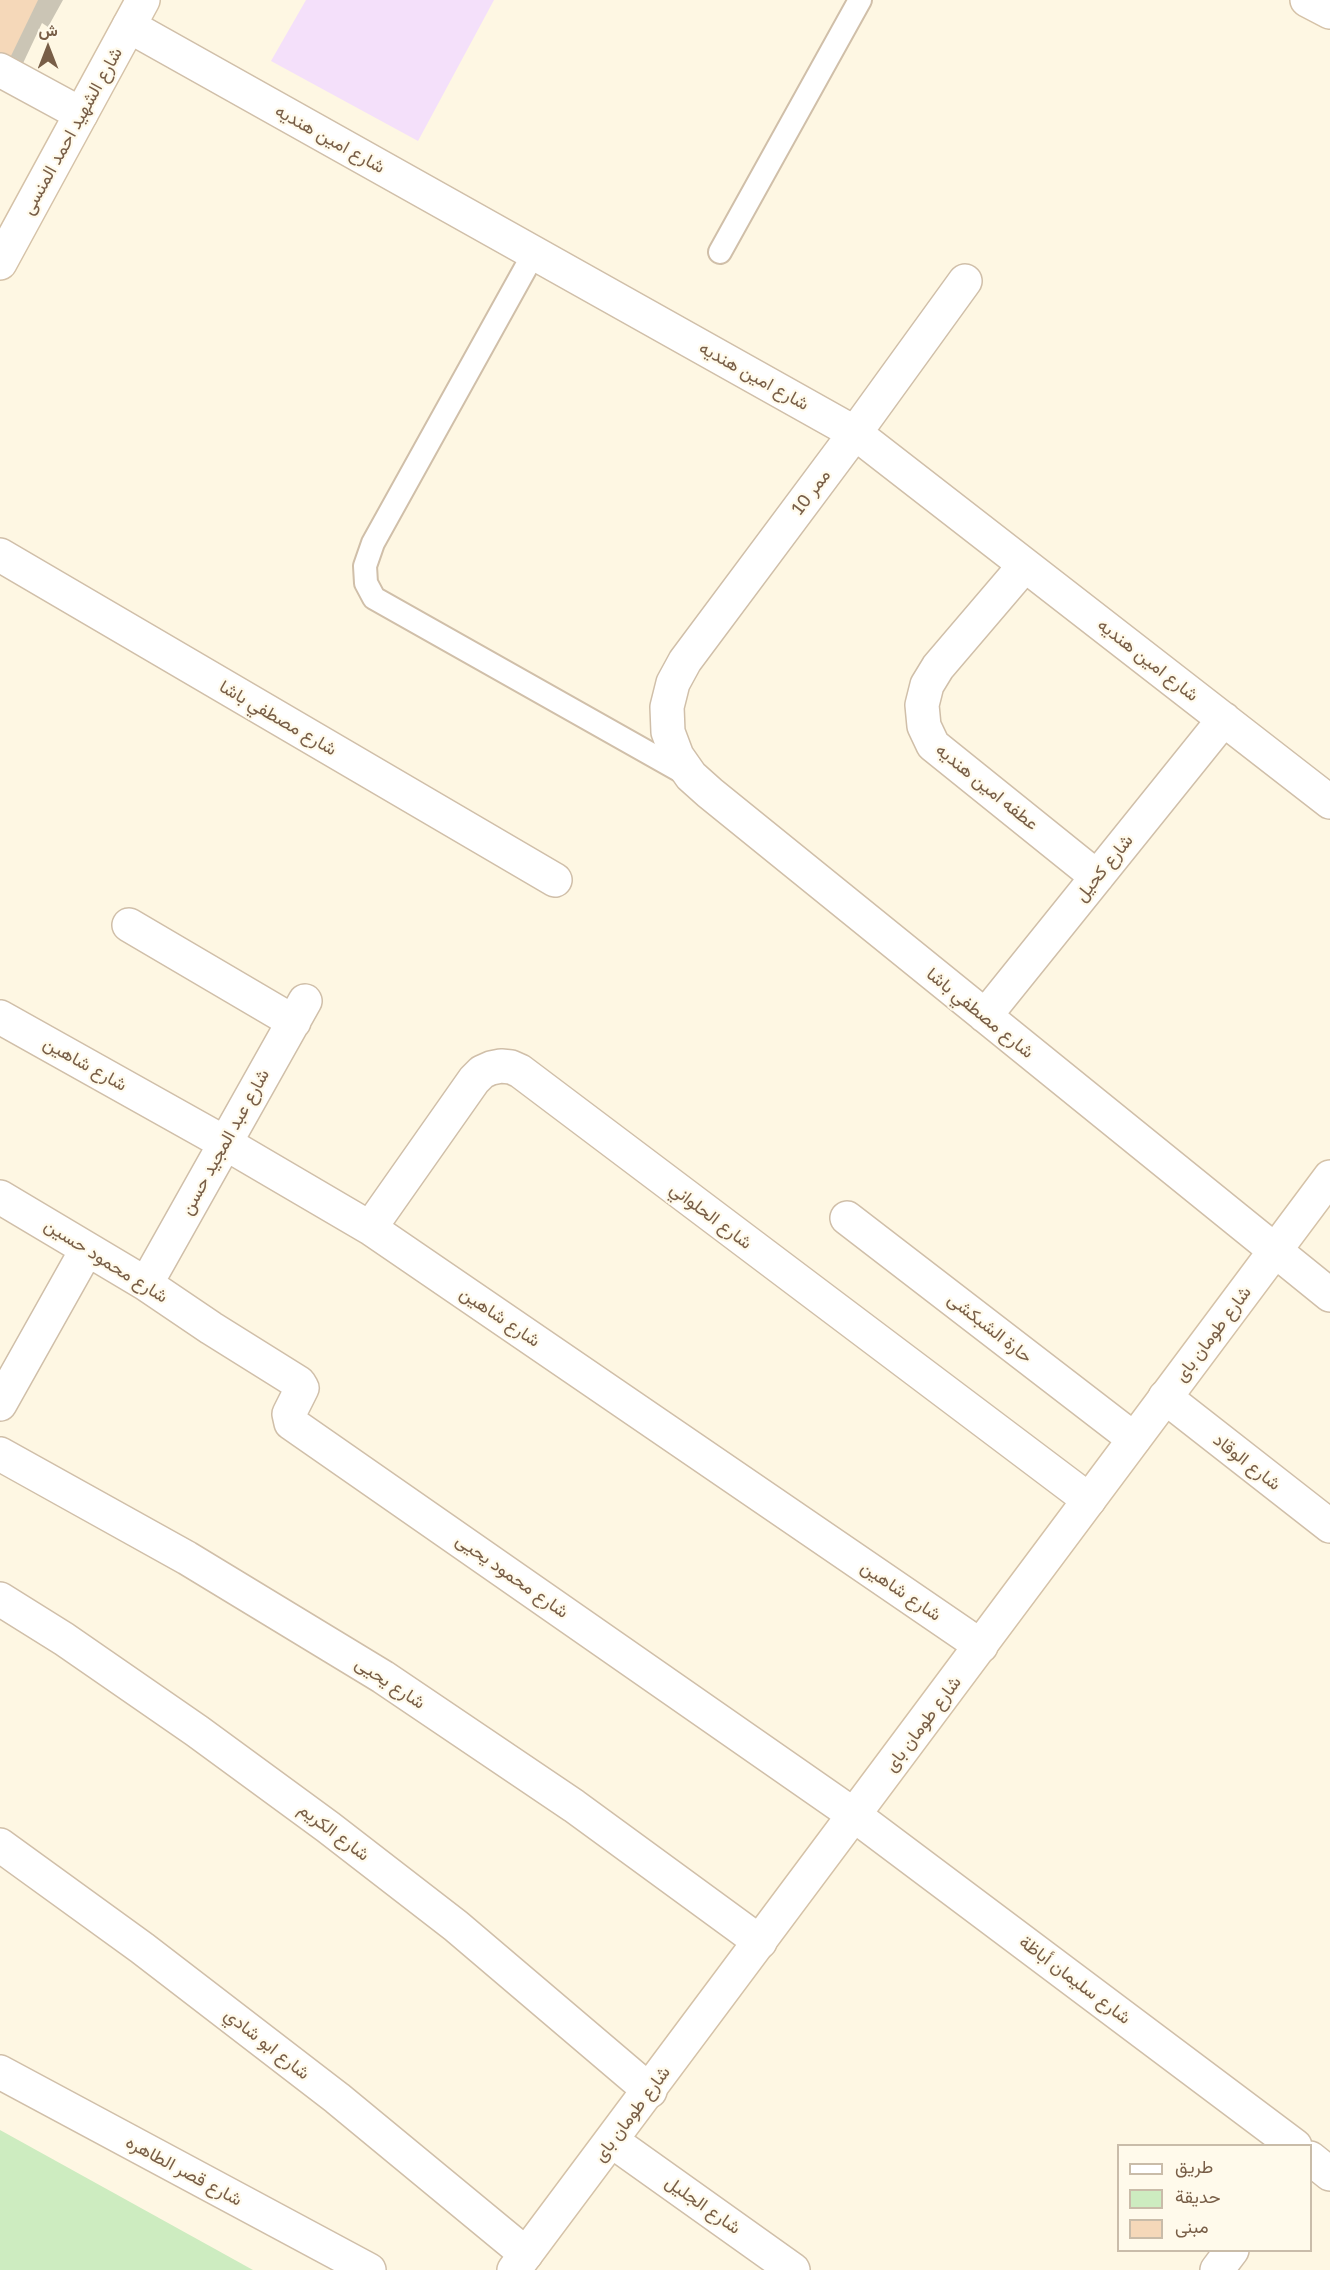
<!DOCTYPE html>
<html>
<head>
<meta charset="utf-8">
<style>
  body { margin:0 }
  #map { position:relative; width:1330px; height:2270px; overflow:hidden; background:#fef7e3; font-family:"Golos Text",Vazirmatn,sans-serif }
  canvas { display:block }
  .legend { position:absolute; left:1117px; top:2144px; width:195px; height:108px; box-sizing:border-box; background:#fffaeb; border:2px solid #c9bca9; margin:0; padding:8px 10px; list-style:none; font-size:18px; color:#785e47 }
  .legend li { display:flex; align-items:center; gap:12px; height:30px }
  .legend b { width:30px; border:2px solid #c9bca9 }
  .north { position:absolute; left:18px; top:18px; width:60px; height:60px; -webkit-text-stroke:4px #fffaeb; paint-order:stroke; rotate:0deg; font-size:16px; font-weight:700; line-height:24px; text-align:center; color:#785e47 }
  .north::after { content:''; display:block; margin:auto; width:21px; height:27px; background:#785e47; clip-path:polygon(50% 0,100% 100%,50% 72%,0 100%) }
</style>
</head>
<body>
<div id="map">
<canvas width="1330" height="2270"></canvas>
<ul class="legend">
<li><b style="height:8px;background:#fff"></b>طريق</li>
<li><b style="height:16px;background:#cdecc0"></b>حديقة</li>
<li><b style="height:16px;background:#f5d8b9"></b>مبنى</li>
</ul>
<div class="north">ش</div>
</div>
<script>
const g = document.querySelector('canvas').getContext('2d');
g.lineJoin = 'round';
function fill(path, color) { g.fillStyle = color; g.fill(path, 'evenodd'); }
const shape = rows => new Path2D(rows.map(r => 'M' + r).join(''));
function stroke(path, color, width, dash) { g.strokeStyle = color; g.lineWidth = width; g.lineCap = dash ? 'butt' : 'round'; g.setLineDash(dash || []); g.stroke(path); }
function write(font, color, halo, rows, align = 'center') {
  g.font = font + ' "Golos Text",Vazirmatn,sans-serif'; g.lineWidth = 4.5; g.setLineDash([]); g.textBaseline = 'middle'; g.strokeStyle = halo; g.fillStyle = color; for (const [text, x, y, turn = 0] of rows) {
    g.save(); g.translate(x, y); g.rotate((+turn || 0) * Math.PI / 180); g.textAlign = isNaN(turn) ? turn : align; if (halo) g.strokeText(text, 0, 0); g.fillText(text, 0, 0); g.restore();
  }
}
const education = shape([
  [306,0,494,0,418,141,271,61]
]);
const green = shape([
  [0,2130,253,2270,0,2270]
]);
const shadow = shape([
  [0,0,63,0,48,27,42,23,17,76,0,67]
]);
const building = shape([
  [0,0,38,0,8,62,0,58]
]);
const lane = shape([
  [720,252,860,0],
  [534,253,373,543,365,566,366,583,374,598,686,774]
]);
const street = shape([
  [129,26,855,433,1330,802],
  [0,70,81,114],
  [965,281,855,433,685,661,673,683,667,707,668,732,677,756,691,776,710,793,1330,1295],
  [0,555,555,880],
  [1025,565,938,667,927,685,922,705,924,726,933,745,1097,877],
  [129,925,294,1022],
  [985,1016,1224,719],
  [0,1017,225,1143,370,1228,981,1646],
  [0,1197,146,1284,211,1328,299,1383,302,1388,289,1414,291,1423,854,1815,1295,2146],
  [847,1218,1134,1439],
  [370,1228,474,1080,482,1072,491,1068,501,1066,511,1067,520,1071,1089,1500],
  [146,1284,305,1001],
  [1165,1397,1330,1526],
  [0,1404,87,1249],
  [0,1454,187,1558,383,1677,574,1806,760,1942],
  [0,1599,64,1639,197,1731,328,1827,456,1926,650,2091],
  [0,1845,142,1948,337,2098,526,2254],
  [0,2072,369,2270],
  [612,2141,793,2270],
  [1310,2158,1330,2174],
  [1217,2270,1232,2250]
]);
const secondary = shape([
  [1307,0,1330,12],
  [0,263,143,0],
  [514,2270,1330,1177]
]);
const streetNames = [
  ["شارع الشهيد احمد المنسى",72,131,-61],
  ["شارع امين هنديه",330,139,29],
  ["شارع امين هنديه",754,376,29],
  ["ممر 10",811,492,-53],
  ["شارع امين هنديه",1148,660,38],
  ["شارع مصطفي باشا",278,718,30],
  ["عطفه امين هنديه",987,787,39],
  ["شارع كحيل",1104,868,-51],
  ["شارع مصطفي باشا",980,1013,39],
  ["شارع شاهين",85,1064,29],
  ["شارع عبد المجيد حسن",225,1142,-61],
  ["شارع الحلواني",711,1216,37],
  ["شارع محمود حسين",106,1261,32],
  ["شارع شاهين",500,1317,34],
  ["حارة الشبكشى",990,1328,38],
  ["شارع طومان باى",1213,1334,-53],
  ["شارع الوقاد",1247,1462,38],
  ["شارع محمود يحيى",512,1576,35],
  ["شارع شاهين",901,1591,34],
  ["شارع يحيى",390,1683,33],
  ["شارع طومان باى",923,1724,-53],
  ["شارع الكريم",334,1832,37],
  ["شارع سليمان أباظة",1075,1980,37],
  ["شارع ابو شادي",267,2044,38],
  ["شارع طومان باى",632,2114,-53],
  ["شارع قصر الطاهره",184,2171,28],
  ["شارع الجليل",703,2205,35]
];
fill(education, '#f4e0fa');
fill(green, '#cdecc0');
fill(shadow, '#0003');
fill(building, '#f5d8b9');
stroke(lane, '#d0bfa9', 26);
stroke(street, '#d0bfa9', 36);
stroke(secondary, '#d5c2a8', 36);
stroke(lane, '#fff', 22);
stroke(street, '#fff', 33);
stroke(secondary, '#fff', 33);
write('18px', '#785e47', '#fffaeb', streetNames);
</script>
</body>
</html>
